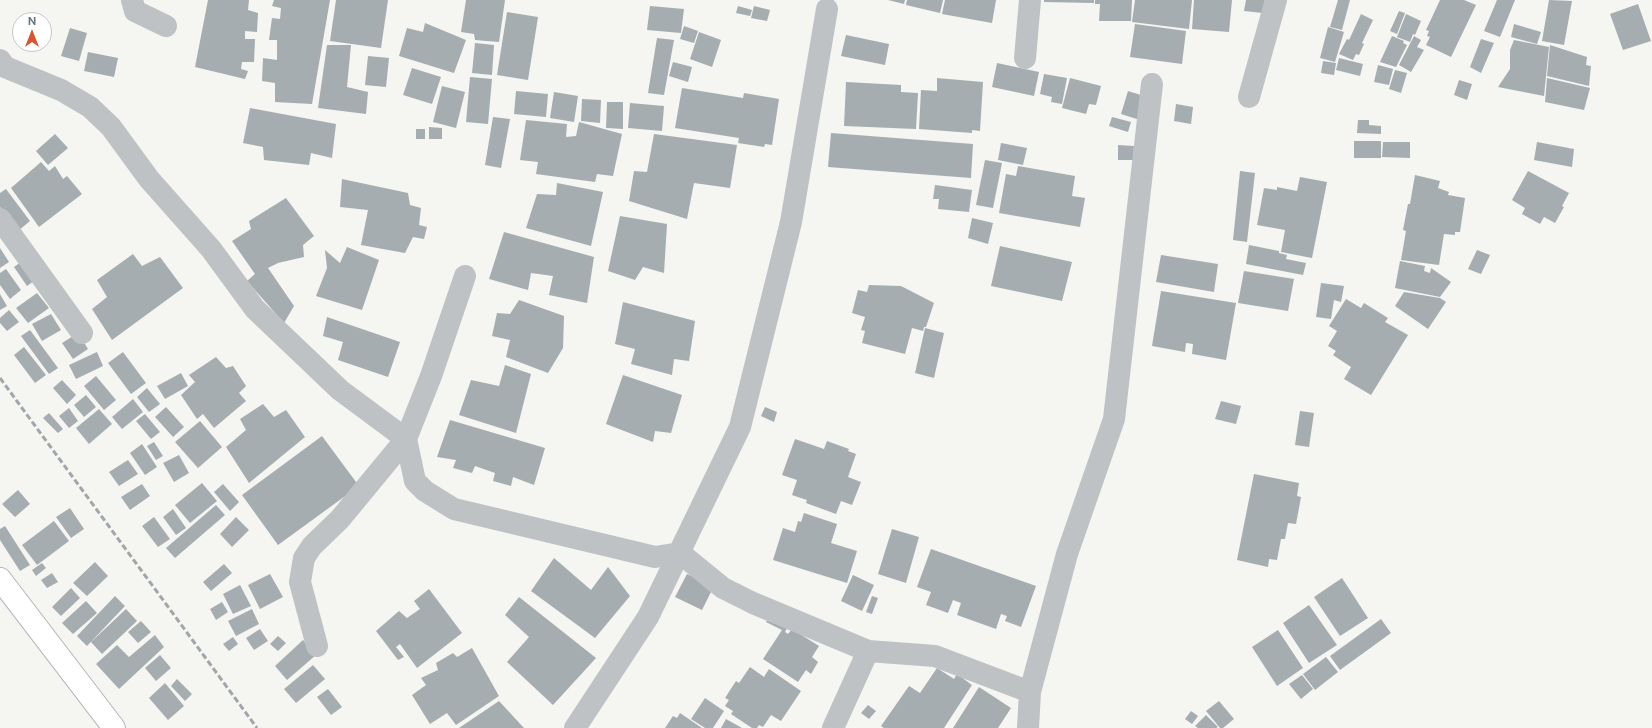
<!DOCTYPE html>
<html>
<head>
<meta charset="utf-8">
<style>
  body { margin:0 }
  #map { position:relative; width:1652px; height:728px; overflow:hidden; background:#f5f5f1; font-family:"Public Sans",sans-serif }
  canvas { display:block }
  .north { position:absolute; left:12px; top:12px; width:40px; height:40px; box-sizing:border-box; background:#fff; border:1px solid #c2c8cc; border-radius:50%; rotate:0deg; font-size:11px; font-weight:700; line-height:16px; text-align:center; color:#667580 }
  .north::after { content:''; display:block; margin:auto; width:14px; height:18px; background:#d8552e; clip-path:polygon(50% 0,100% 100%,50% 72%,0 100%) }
</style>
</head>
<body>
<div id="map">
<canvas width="1652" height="728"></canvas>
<div class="north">N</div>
</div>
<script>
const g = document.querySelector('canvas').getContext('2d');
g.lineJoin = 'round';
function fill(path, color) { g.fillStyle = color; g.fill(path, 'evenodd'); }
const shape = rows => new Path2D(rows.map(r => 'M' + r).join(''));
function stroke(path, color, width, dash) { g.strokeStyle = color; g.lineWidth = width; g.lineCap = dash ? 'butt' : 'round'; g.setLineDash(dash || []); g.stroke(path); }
const building = shape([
  [208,0,249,0,248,10,258,13,257,32,245,31,245,39,255,39,254,62,242,62,241,69,248,71,245,79,195,67],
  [274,0,330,0,312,104,275,102,275,83,262,81,263,58,277,60,277,40,269,40,272,18,280,19,281,8,272,6],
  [336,0,388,0,381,48,330,41],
  [466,0,505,0,499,42,475,40,474,34,461,32],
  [888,0,905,0,904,4],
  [907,0,943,0,940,13,906,5],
  [945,0,996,0,992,23,942,14],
  [1044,0,1094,0,1094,3,1044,2],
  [1095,0,1132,0,1131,21,1099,21,1100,4,1095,4],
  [1135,0,1192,0,1189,29,1132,22],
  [1194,0,1232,0,1229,32,1192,29],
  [1246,0,1265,0,1263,13,1244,11],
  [1338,0,1350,0,1342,30,1330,27],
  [1440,0,1464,0,1476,5,1451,57,1426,45,1430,37,1427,36,1429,31,1426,30],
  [1497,0,1515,0,1500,37,1484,31],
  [1549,0,1572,1,1564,45,1542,41],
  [1638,4,1651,41,1623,50,1610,14],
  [650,6,684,9,681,33,647,30],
  [738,6,752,10,750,16,736,13],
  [754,6,770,10,767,21,751,18],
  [1399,11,1405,13,1397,34,1390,31],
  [507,12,538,17,528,80,497,75],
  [1361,14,1373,20,1362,43,1364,44,1359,55,1356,54,1353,60,1339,54,1347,39,1349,40],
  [1406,14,1421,21,1415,35,1413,34,1410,42,1397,37],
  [425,23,466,40,454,73,399,56,407,28,423,32],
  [1135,24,1186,31,1182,64,1130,57],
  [1514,24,1541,32,1537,44,1511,37],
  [684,26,698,31,694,43,680,39],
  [1328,27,1344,32,1335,62,1320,58],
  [70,28,87,33,79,61,61,56],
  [699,32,721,40,712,67,690,59],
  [846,35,889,44,885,65,841,56],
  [1392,36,1404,41,1403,43,1407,45,1396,67,1380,62],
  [1414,36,1421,40,1417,47,1424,50,1411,72,1399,65],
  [657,38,674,40,664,95,648,93],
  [1481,39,1494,43,1481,73,1470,67],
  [1514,40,1549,47,1544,96,1498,87,1510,69,1510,50],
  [475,43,494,45,492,75,472,73],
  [327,45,351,45,347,87,368,92,366,114,318,108],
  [1550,45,1587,57,1586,65,1591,66,1589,86,1547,76],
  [88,52,118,58,114,77,84,71],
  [368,56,389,58,386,87,365,85],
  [1339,58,1363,64,1360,76,1336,70],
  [1323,61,1336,63,1334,75,1321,73],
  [673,62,692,67,688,82,669,76],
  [997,63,1039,72,1034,96,992,87],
  [1378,65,1393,69,1389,85,1374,82],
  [412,68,441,77,432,104,403,95],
  [1395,70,1407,73,1401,93,1389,89],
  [1044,74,1067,78,1062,104,1051,102,1052,97,1040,94],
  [470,77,492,79,488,124,466,122],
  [937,78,983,82,980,131,972,130,972,133,919,129,921,90,937,91],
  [1070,78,1101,86,1096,105,1089,104,1086,114,1062,108],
  [1547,78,1590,88,1584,110,1545,102],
  [1459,80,1472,84,1467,100,1454,95],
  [846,82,901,85,901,92,918,93,916,129,844,126],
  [442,86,465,92,456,128,433,122],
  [682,88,743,98,744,93,779,99,772,145,765,144,764,147,738,143,739,138,675,128],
  [516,91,548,94,546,117,514,114],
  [1128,91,1147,97,1140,120,1121,114],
  [554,92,578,96,574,122,550,118],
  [582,99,601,100,600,123,581,121],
  [607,102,623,102,623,129,606,128],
  [630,103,664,106,662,131,628,128],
  [1176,104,1193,107,1191,124,1174,121],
  [250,108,336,124,332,158,311,153,309,165,264,160,263,147,243,143],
  [493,117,510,119,501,168,485,165],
  [1112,117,1131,122,1128,132,1109,126],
  [526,120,567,124,566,137,576,136,579,122,622,134,613,176,597,174,595,182,536,174,538,162,520,160],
  [1358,120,1369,120,1369,125,1381,126,1381,134,1357,133],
  [429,127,442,128,442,139,429,139],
  [416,129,425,129,425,139,416,139],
  [831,133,973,144,971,178,828,167],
  [55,134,68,148,48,165,36,151],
  [654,134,737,145,730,188,694,183,687,219,629,201,634,171,647,172],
  [1354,141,1381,141,1381,158,1354,158],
  [1383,142,1410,142,1410,158,1382,157],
  [1537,142,1574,149,1572,167,1534,160],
  [1001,143,1027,148,1023,165,998,160],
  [1118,145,1134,146,1133,160,1118,160],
  [985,160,1002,163,993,208,976,205],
  [41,162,49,171,55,166,63,179,67,176,82,194,39,227,11,188],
  [1018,166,1075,176,1072,196,1085,198,1080,227,999,213,1006,174,1016,176],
  [1240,171,1255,173,1247,242,1233,240],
  [1528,171,1569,193,1562,206,1564,207,1555,223,1544,217,1540,224,1522,214,1525,208,1512,200],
  [1415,175,1440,181,1438,188,1449,192,1448,195,1465,198,1460,232,1455,232,1455,235,1444,234,1439,265,1401,260,1406,231,1403,230,1408,204,1410,204],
  [1300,177,1327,182,1312,258,1281,252,1285,230,1257,225,1264,188,1277,190,1277,187,1297,191],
  [342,179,408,193,410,205,421,208,419,225,427,227,424,239,413,237,405,253,361,245,368,210,340,207],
  [557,183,603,192,591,246,526,228,537,194,556,195],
  [935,185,972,190,969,212,938,209,939,199,933,199],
  [6,189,30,221,18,231,0,207,0,193],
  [286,198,314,236,303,245,304,257,278,263,268,268,294,306,284,323,247,281,255,274,232,241,251,229,249,221],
  [620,216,667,224,664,273,643,267,635,280,608,271],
  [972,218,993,223,988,244,968,238],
  [504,232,594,257,587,303,549,295,553,276,531,273,528,290,489,279],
  [1249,245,1279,251,1279,253,1287,255,1286,259,1306,263,1303,275,1246,264],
  [1000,246,1072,262,1062,301,991,286],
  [347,247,379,260,362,310,316,296,327,268,325,250,340,263],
  [0,248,9,262,0,268],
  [1477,250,1490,255,1481,274,1468,269],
  [133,254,142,266,160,257,183,288,112,340,92,309,107,297,97,280],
  [1161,255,1218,264,1214,292,1156,282],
  [25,259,38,278,27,286,14,267],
  [1400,261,1425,266,1424,271,1430,273,1431,268,1451,282,1440,297,1395,288],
  [6,269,21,290,10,299,0,285,0,273],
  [1244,271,1294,279,1288,311,1238,303],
  [1321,283,1344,286,1341,302,1334,300,1331,319,1316,317],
  [869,285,901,286,934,303,926,327,924,327,923,331,912,328,905,354,862,343,865,331,861,330,865,317,852,313,858,290,867,292],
  [1161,291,1236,303,1226,360,1192,354,1193,344,1186,343,1185,352,1152,346],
  [1404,292,1440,298,1446,302,1428,329,1395,306],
  [37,293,49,308,28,323,16,308],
  [0,294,7,306,0,310],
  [1346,299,1361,308,1364,303,1388,318,1385,322,1408,335,1371,395,1344,379,1351,367,1333,355,1336,351,1328,346,1337,331,1329,326],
  [519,300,564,316,563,348,548,373,506,357,510,340,492,336,497,313,510,314],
  [623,302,695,321,689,361,674,359,672,375,631,364,635,349,615,344],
  [9,310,19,322,7,331,0,323,0,318],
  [51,314,61,330,42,341,32,324],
  [327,317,400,342,388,377,338,360,343,342,323,336],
  [925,328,944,333,934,378,915,373],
  [30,330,58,368,49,374,21,336],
  [78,333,88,349,73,359,62,343],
  [24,347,46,375,35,383,14,355],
  [97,352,103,366,76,379,69,365],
  [123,352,146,383,131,394,108,363],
  [216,357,226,368,233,366,246,386,239,393,246,401,214,428,203,414,197,419,181,395,195,382,189,375],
  [505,365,531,374,516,433,459,415,471,380,499,386],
  [181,373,188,386,165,399,157,386],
  [623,375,682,395,671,433,655,431,653,442,606,424],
  [96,376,116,400,104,410,84,386],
  [62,380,76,395,67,404,53,388],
  [147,388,160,404,149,412,137,397],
  [86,395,96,407,84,417,74,405],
  [133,399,143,412,122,429,112,417],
  [1221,401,1241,406,1236,424,1215,419],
  [263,404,274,417,286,410,305,437,249,483,226,447,246,430,240,419],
  [166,407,184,427,173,437,155,417],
  [765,407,777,412,774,422,761,416],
  [69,408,78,421,69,428,59,416],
  [99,409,112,424,89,444,76,428],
  [1300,411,1314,413,1309,447,1295,445],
  [49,413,63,429,58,433,43,418],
  [145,414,160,432,151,439,136,421],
  [450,420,545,448,534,485,513,477,511,486,493,481,495,473,475,466,472,473,453,468,456,460,437,457],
  [200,421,222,447,198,468,175,442],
  [322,436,359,486,278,545,242,495],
  [795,439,824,449,827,441,849,449,848,451,856,454,848,477,861,482,852,505,841,501,836,514,806,503,807,500,792,495,797,480,782,475],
  [154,442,163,456,156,460,147,446],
  [142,444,157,467,145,475,130,453],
  [179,455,189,473,174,482,163,463],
  [128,460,138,474,119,486,109,472],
  [1254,474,1299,483,1297,496,1301,497,1296,524,1288,523,1285,539,1281,539,1277,560,1269,559,1268,567,1237,560],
  [202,483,217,501,190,523,175,505],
  [142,484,150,496,130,510,121,497],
  [223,484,239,502,230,511,214,492],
  [18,490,30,504,15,517,2,504],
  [216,505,225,515,175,558,166,548],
  [70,508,84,529,71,538,56,517],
  [173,509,186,528,176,535,163,517],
  [804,513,837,524,831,543,857,551,847,583,773,560,783,528,795,532,798,521,801,522],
  [154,517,170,539,158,547,142,526],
  [236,517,249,530,232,547,220,534],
  [54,521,69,541,37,565,22,545],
  [5,526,30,565,20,571,0,540,0,529],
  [892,529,919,537,906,583,878,574],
  [931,549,1036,586,1021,627,1005,621,1007,616,1001,614,996,629,957,615,961,603,953,600,948,613,926,605,931,592,917,587],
  [554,558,591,590,608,567,630,596,595,638,531,591],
  [95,562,108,576,87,596,73,583],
  [42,563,46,568,36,576,32,570],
  [224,564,232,573,211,591,203,582],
  [52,573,58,582,47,588,41,580],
  [270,574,283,597,260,609,248,585],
  [687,574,714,586,702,610,675,597],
  [853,575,874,585,862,611,841,601],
  [1342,578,1368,618,1340,636,1314,597],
  [240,585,251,606,233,614,223,594],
  [71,588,80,598,61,616,52,607],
  [429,589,462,633,417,668,400,644,396,647,404,657,398,660,376,631,399,611,407,618,420,609,414,601],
  [115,596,125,606,87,646,77,636],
  [872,596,878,598,872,614,866,612],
  [519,597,596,658,553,705,507,662,529,637,505,615],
  [86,601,97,613,73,634,62,623],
  [222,602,228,612,216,620,210,609],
  [1309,605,1337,645,1309,663,1283,623],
  [126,609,137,621,102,654,91,642],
  [252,609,259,624,236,636,228,621],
  [770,615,789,625,785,632,788,634,792,629,819,646,812,657,818,662,811,674,806,670,798,682,763,659,782,630,766,622],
  [1381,619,1391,633,1340,670,1330,656],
  [141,621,151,632,138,643,128,632],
  [260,629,268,641,254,650,246,638],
  [1278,630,1303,668,1277,686,1252,647],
  [155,635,164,647,119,689,96,664,117,645,129,657],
  [278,636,286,643,278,651,270,644],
  [233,637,238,644,229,651,223,644],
  [303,640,316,655,287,680,275,666],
  [472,648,499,696,456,725,447,713,430,724,412,695,426,685,421,678,438,670,436,663,453,653,457,657],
  [160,655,171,668,156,681,145,668],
  [1326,657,1338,672,1315,690,1303,674],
  [313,665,325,679,296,703,284,689],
  [750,667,764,677,769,669,801,691,781,721,771,715,763,727,759,725,757,728,752,728,731,714,733,711,725,706,729,700,725,698,736,681,739,683],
  [937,668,954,679,957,674,972,685,944,728,884,728,881,726,909,686,920,693],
  [1302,675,1313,689,1301,699,1289,684],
  [177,679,192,694,185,701,171,686],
  [165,683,184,706,168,720,149,698],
  [979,687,1011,708,998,728,953,728],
  [328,689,342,707,331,715,317,697],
  [705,698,724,711,713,728,705,728,691,719],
  [499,701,524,728,459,728],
  [1219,701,1234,719,1223,728,1220,728,1206,711],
  [868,705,876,711,869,719,861,713],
  [1191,711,1198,716,1192,724,1185,719],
  [680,713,702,728,665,728,673,716,677,718],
  [1206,715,1218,727,1216,728,1198,728,1195,726],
  [726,719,742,728,721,728]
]);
const minor = shape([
  [132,0,135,11,166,26],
  [1025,58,1030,0],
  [0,60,5,67,61,90,90,107,111,127,149,179,211,249,255,309,340,390,406,439,415,481,425,491,454,509,655,557,680,553,723,588,753,603,868,651,935,656,1030,692],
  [1249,97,1276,0],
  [0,219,82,333],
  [317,646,300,582,304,558,312,546,340,519,406,439,431,376,465,276],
  [575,728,648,617,740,427,791,222,827,9],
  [833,728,868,651],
  [1028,728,1030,692,1067,554,1114,419,1152,84]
]);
const major = shape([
  [0,579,114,728]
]);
const rail = shape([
  [0,378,257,728]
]);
fill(building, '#a5adb1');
stroke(major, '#b2b6b9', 24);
stroke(minor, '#bec2c5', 22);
stroke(major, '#fff', 22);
stroke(rail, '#a0a6aa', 3, [6, 3]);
</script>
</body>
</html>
